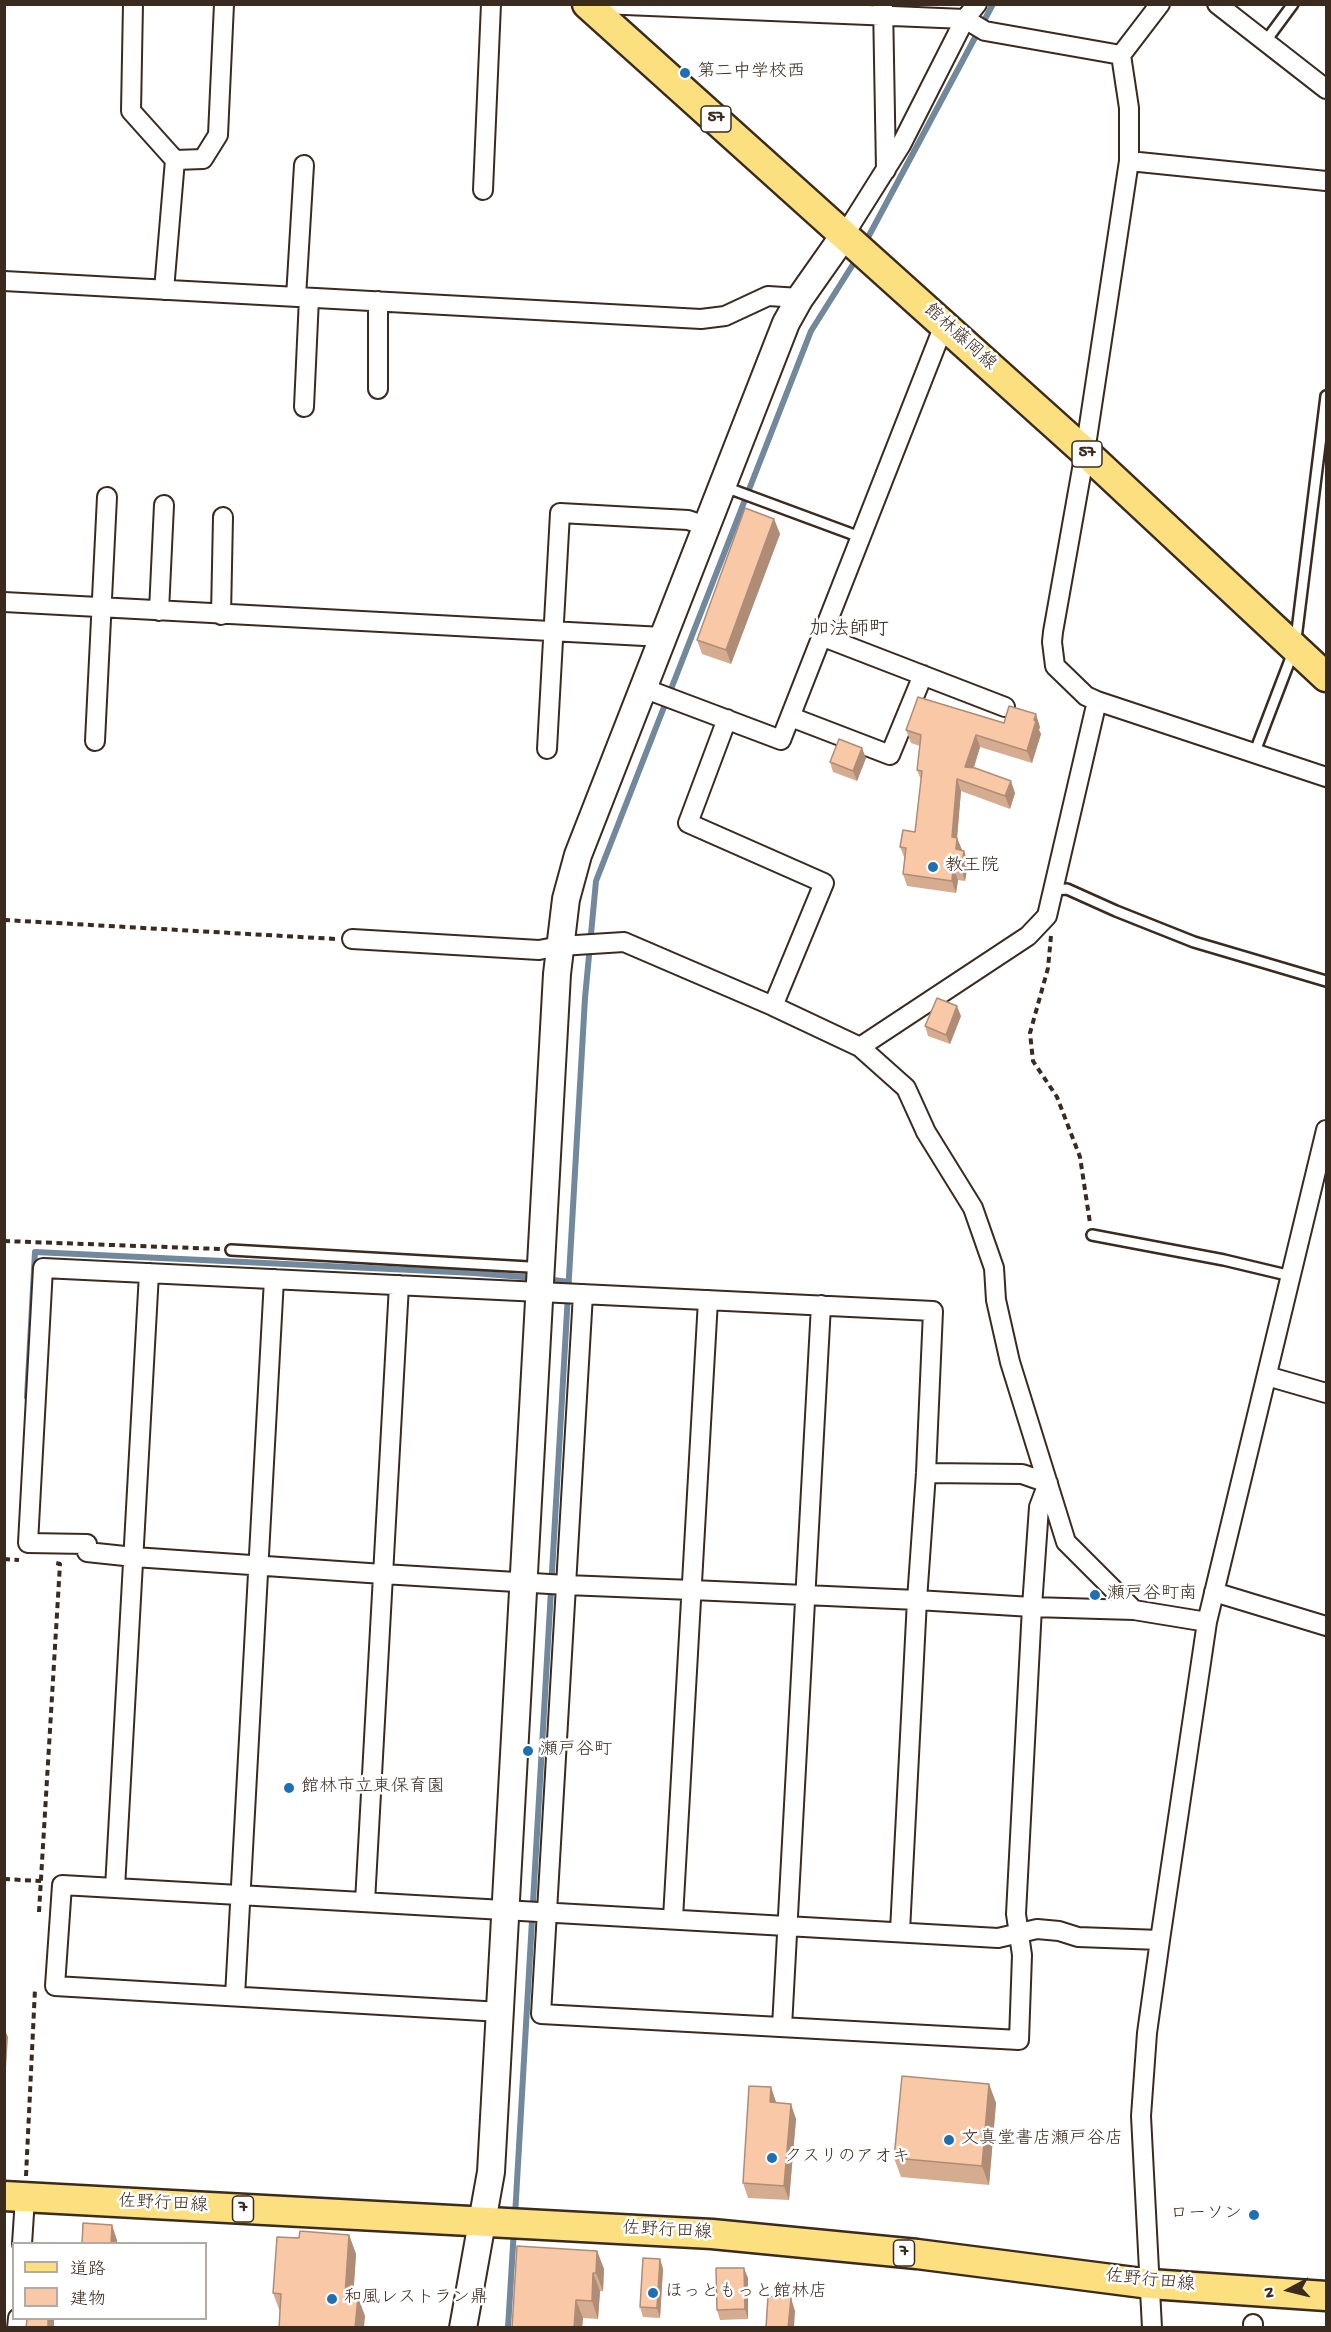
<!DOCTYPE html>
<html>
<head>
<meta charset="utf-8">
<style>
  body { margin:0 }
  #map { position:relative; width:1331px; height:2332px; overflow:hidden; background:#fff; font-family:"Gochi Hand","Klee One",sans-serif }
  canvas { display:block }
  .frame { position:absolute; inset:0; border:6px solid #3b2a1e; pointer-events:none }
  .legend { position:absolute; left:12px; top:2242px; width:195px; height:78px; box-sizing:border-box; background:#fff; border:2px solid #b1aaa5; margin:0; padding:8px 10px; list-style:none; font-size:18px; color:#3b2a1e }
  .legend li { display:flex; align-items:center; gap:12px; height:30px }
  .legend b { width:30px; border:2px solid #b1aaa5 }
  .north { position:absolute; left:1259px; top:2260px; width:60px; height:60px; -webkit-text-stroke:4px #fff; paint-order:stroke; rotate:263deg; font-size:16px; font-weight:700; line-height:24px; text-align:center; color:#3b2a1e }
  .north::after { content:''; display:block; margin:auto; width:21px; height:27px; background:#3b2a1e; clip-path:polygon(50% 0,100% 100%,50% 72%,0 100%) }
</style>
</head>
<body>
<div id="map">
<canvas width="1331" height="2332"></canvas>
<div class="frame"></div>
<ul class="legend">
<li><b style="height:8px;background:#fce080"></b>道路</li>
<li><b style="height:16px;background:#f8c8a7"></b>建物</li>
</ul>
<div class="north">N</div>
</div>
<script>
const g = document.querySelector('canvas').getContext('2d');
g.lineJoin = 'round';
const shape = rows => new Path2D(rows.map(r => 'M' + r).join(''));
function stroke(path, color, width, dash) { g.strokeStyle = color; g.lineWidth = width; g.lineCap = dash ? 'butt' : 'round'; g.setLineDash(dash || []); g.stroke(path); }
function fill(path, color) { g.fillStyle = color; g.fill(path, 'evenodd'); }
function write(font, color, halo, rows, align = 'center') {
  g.font = font + ' "Gochi Hand","Klee One",sans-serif'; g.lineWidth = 5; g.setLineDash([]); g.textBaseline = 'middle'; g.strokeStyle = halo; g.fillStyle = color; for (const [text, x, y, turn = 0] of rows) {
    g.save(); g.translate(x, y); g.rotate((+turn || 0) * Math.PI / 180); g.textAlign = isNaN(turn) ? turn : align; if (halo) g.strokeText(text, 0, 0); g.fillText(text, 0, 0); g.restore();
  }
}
const stream = shape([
  [865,243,993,4],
  [546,1279,569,1282],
  [27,1397,35,1252,474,1273,535,1278],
  [515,2216,585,998,596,881,811,331,857,258],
  [508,2328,514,2229]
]);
const path = shape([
  [4,920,336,939],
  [1051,936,1048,968,1030,1033,1033,1061,1057,1097,1080,1157,1090,1223],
  [4,1241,220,1249],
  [4,1559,19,1560],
  [4,1879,41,1881],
  [39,1912,60,1564,56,1563],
  [26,2176,35,1989]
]);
const lane = shape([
  [1265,42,1293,4],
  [725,487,860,537],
  [1254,754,1295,647,1326,396],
  [1054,890,1067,889,1116,911,1194,942,1326,981],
  [1092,1235,1224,1260,1291,1276],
  [231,1250,529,1267,540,1270]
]);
const street = shape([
  [133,4,131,111,175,160,164,290],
  [601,4,965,19,985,31,1121,55,1129,108,1129,161,1085,452,1053,632,1052,642,1055,666,1086,696,1097,701,1326,777],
  [883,4,886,170],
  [1217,4,1326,89],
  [1121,55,1160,4],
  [175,160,203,159,218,135,224,4],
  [1129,161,1326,181],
  [483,190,491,4],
  [845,234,901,145,965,19,977,4],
  [4,281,701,319,725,316,768,296,800,298],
  [296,297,304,165],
  [378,301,378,389],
  [304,407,309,298],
  [4,602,663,637],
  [159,611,164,505],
  [221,615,223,517],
  [821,636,1005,707],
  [643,688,781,740,944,325],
  [791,717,890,755,923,675],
  [727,719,688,823,824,883,773,1006],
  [95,741,107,497],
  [547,749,560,513,688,520,706,526],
  [352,939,539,950,560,946,624,942,773,1006,860,1047,906,1088,926,1132,973,1208,994,1268,996,1300,1010,1362,1066,1542,1134,1610],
  [860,1047,1028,936,1047,916,1097,701],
  [583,1294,541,2014,1019,2040,1022,1955,1016,1914,1032,1607,1039,1507,1048,1483,1022,1474,926,1473],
  [1267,1376,1326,1393],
  [1214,1592,1326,1626],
  [115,1888,149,1273],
  [365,1902,399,1285],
  [673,1918,708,1300],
  [900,1931,917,1600,926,1473,933,1311,43,1268,28,1543,87,1544,87,1552,134,1557,383,1574,566,1585,692,1590,917,1600,1032,1607,1134,1610,1207,1622],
  [235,1996,274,1279],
  [501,2012,55,1986,62,1885,998,1938,1037,1929,1059,1931,1078,1937,1160,1940],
  [782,2027,821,1305],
  [22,2244,25,2198],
  [1253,2324,1253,2328],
  [17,2328,18,2318],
  [1152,2328,1141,2116,1147,2033,1160,1940,1207,1622,1326,1130]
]);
const secondary = shape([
  [463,2328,491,2172,557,974,566,899,578,855,786,323,800,298,845,234]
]);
const primary = shape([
  [587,4,1085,452,1326,677],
  [4,2196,712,2234,917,2254,1150,2284,1326,2296]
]);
const wall = shape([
  [774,519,780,534,731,664,702,654,697,640],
  [1004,723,1040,727,1039,730,1041,734,1032,763,980,747,974,768,1015,793,1010,809,961,791,957,838,962,850,964,851,968,863,965,881,958,880,956,893,907,886,903,874,905,859,900,847,915,832,921,780,917,770,920,746,911,743,906,730],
  [866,758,857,781,833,772,830,762],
  [961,1016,950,1044,928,1036,925,1026],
  [989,2084,996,2103,989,2185,901,2177,894,2158],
  [771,2087,776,2103,796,2119,789,2200,748,2198,743,2183],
  [349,2235,356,2254,353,2296,365,2316,280,2312,273,2293,299,2238],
  [597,2251,604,2269,603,2291,600,2291,598,2319,583,2318,582,2328,512,2328],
  [660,2259,663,2269,660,2318,643,2317,640,2307],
  [748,2278,748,2319,720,2320,717,2310],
  [97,2319,127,2319,127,2320]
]);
const shadedWall = shape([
  [774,519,780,534,731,664,726,650],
  [1036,714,1040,727,1039,730,1041,734,1032,763,1027,751],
  [976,735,980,747,970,779,965,767],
  [862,748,866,758,857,781,853,771],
  [957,779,961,791,957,838,962,850,960,862,952,837],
  [1011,781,1015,793,1010,809,1005,796],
  [964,851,968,863,965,881,961,869],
  [953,868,958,880,956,893,952,881],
  [957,1006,961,1016,950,1044,946,1035],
  [4,2028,8,2037,4,2100],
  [989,2084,996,2103,989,2185,982,2166],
  [771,2087,776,2102,775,2117,770,2102],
  [791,2104,796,2119,789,2200,784,2186],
  [112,2225,117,2240,117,2244,111,2244],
  [349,2235,356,2254,352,2315,345,2296],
  [597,2251,604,2269,603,2291,596,2273],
  [660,2259,663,2269,660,2318,657,2308],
  [744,2268,748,2278,748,2319,745,2309],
  [593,2273,600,2291,598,2319,592,2301],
  [358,2297,365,2316,364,2328,355,2328],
  [791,2298,795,2311,794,2328,788,2328],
  [576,2300,583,2318,582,2328,574,2328],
  [48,2319,54,2319,54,2328,48,2328]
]);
const building = shape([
  [745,508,774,519,726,650,697,640,745,508],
  [918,697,1004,723,1009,706,1036,714,1034,720,1036,721,1027,751,976,735,965,767,975,768,1011,781,1005,796,957,779,952,837,957,838,956,849,964,851,961,869,953,868,952,881,903,874,906,848,900,847,903,830,915,832,922,771,917,770,921,735,906,730,918,697],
  [839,739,862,748,853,771,830,762,839,739],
  [937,998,957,1006,946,1035,925,1026,937,998],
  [902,2076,989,2084,982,2166,894,2158,902,2076],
  [749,2086,771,2087,770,2102,791,2104,784,2186,743,2183,749,2086],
  [83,2223,112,2225,111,2244,82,2244,83,2223],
  [300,2231,349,2235,345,2296,358,2297,355,2328,279,2328,281,2294,273,2293,277,2237,299,2238,300,2231],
  [517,2246,597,2251,596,2273,593,2273,592,2301,576,2300,574,2328,512,2328,517,2246],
  [643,2258,660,2259,657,2308,640,2307,643,2258],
  [716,2268,744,2268,745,2309,717,2310,716,2268],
  [768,2296,791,2298,788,2328,766,2328,768,2296],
  [27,2319,48,2319,48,2328,26,2328,27,2319]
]);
const markers = [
  [685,73,6,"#1f6fb2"],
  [933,867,6,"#1f6fb2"],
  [1095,1595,6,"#1f6fb2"],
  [528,1751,6,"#1f6fb2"],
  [289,1788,6,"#1f6fb2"],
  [949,2140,6,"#1f6fb2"],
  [772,2158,6,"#1f6fb2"],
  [1254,2215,6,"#1f6fb2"],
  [653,2293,6,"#1f6fb2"],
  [332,2299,6,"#1f6fb2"]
];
const shields = [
  [716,119,30],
  [1087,454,30],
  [243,2209,21],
  [904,2253,21]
];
const shieldNames = [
  ["57",716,119],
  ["57",1087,454],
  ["7",243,2209],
  ["7",904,2253]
];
const poiNames = [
  ["第二中学校西",697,73],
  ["教王院",945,867],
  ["瀬戸谷町南",1107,1595],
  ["瀬戸谷町",540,1751],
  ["館林市立東保育園",301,1788],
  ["文真堂書店瀬戸谷店",961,2140],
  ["クスリのアオキ",784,2158],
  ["ローソン",1242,2215,"right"],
  ["ほっともっと館林店",665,2293],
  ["和風レストラン鼎",344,2299]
];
const streetNames = [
  ["館林藤岡線",959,338,42],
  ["佐野行田線",163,2205,3],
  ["佐野行田線",667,2232,3],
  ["佐野行田線",1150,2282,6]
];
const neighbourhoodNames = [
  ["加法師町",849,631]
];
stroke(stream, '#72889d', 6);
stroke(lane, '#3b2a1e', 14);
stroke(street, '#3b2a1e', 22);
stroke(secondary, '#3b2a1e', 30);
stroke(primary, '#3b2a1e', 33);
stroke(path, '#3b2a1e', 4, [6, 4.5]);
stroke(lane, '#fff', 9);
stroke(street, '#fff', 18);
stroke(secondary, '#fff', 26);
stroke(primary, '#fce080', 28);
fill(wall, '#d5ac90');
fill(shadedWall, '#ae8c75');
fill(building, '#f8c8a7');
stroke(building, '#ae8c75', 1.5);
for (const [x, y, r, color] of markers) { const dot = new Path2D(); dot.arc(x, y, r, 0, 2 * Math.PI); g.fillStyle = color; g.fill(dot); stroke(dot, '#fff', 2); }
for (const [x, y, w] of shields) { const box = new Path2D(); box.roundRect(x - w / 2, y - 13, w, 26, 4.5); g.fillStyle = '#fff'; g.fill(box); stroke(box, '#3b2a1e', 1.5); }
write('bold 16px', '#3b2a1e', null, shieldNames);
write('18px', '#3b2a1e', '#fff', poiNames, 'left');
write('18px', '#3b2a1e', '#fff', streetNames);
write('20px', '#3b2a1e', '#fff', neighbourhoodNames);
</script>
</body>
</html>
